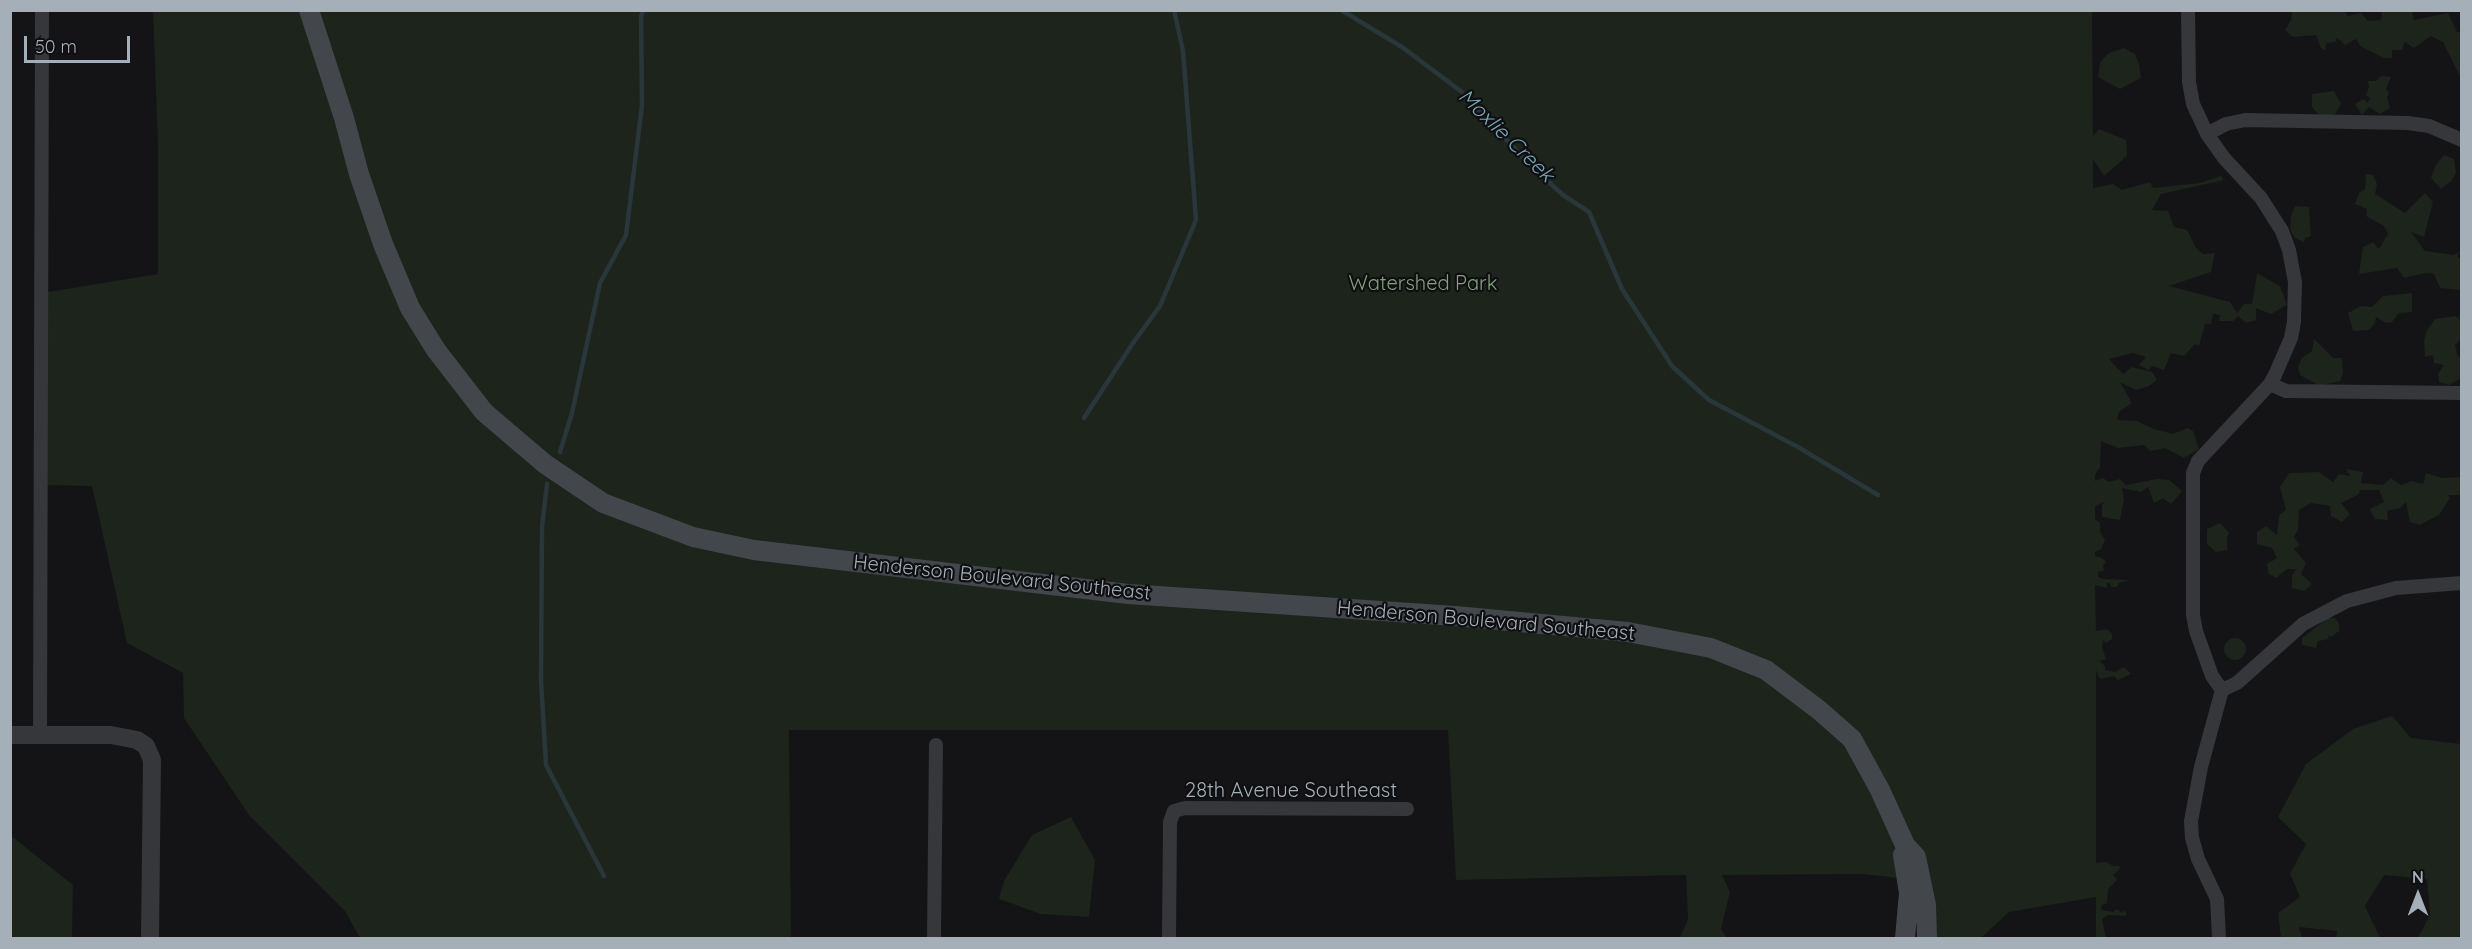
<!DOCTYPE html>
<html>
<head>
<meta charset="utf-8">
<style>
  body { margin:0 }
  #map { position:relative; width:2472px; height:949px; overflow:hidden; background:#141416; font-family:Quicksand,sans-serif }
  canvas { display:block }
  .frame { position:absolute; inset:0; border:12px solid #a5afb7; pointer-events:none }
  .north { position:absolute; left:2388px; top:865px; width:60px; height:60px; -webkit-text-stroke:4px #0f0f11; paint-order:stroke; rotate:0deg; font-size:16px; font-weight:700; line-height:24px; text-align:center; color:#a5afb7 }
  .north::after { content:''; display:block; margin:auto; width:21px; height:27px; background:#a5afb7; clip-path:polygon(50% 0,100% 100%,50% 72%,0 100%) }
  .scale { position:absolute; left:24px; top:36px; width:106px; height:27px; box-sizing:border-box; border:3px solid #a5afb7; border-top:0; padding-left:8px; font-size:18px; line-height:21px; white-space:nowrap; color:#a5afb7; -webkit-text-stroke:4px #0f0f11; paint-order:stroke }
</style>
</head>
<body>
<div id="map">
<canvas width="2472" height="949"></canvas>
<div class="frame"></div>
<div class="north">N</div>
<div class="scale">50 m</div>
</div>
<script>
const g = document.querySelector('canvas').getContext('2d');
g.lineJoin = 'round';
function fill(path, color) { g.fillStyle = color; g.fill(path, 'evenodd'); }
const shape = rows => new Path2D(rows.map(r => 'M' + r).join(''));
function stroke(path, color, width, dash) { g.strokeStyle = color; g.lineWidth = width; g.lineCap = dash ? 'butt' : 'round'; g.setLineDash(dash || []); g.stroke(path); }
function write(font, color, halo, rows, align = 'center') {
  g.font = font + ' Quicksand,sans-serif'; g.lineWidth = 4.5; g.setLineDash([]); g.textBaseline = 'middle'; g.strokeStyle = halo; g.fillStyle = color; for (const [text, x, y, turn = 0] of rows) {
    g.save(); g.translate(x, y); g.rotate((+turn || 0) * Math.PI / 180); g.textAlign = isNaN(turn) ? turn : align; if (halo) g.strokeText(text, 0, 0); g.fillText(text, 0, 0); g.restore();
  }
}
const green = shape([
  [153,11,2092,11,2093,136,2099,129,2126,140,2127,156,2104,176,2093,159,2093,188,2113,184,2122,190,2150,182,2153,188,2200,183,2221,176,2224,180,2161,194,2152,210,2168,211,2174,227,2187,230,2196,248,2203,254,2215,253,2211,272,2169,286,2230,302,2237,313,2244,304,2252,304,2257,273,2280,286,2287,305,2271,314,2256,308,2256,320,2246,323,2238,316,2233,321,2219,321,2220,315,2213,314,2211,324,2205,324,2199,346,2195,344,2184,356,2171,353,2164,370,2152,366,2149,370,2139,365,2146,357,2133,353,2109,359,2123,374,2132,367,2152,372,2157,380,2149,386,2136,390,2120,382,2132,403,2119,412,2117,420,2137,421,2154,429,2173,434,2187,428,2193,431,2199,449,2184,458,2165,448,2150,451,2144,445,2118,448,2101,441,2100,467,2095,475,2095,481,2103,478,2109,482,2120,479,2126,485,2157,479,2169,480,2182,491,2171,504,2163,498,2154,503,2148,487,2141,492,2122,488,2124,500,2120,520,2102,517,2102,505,2104,502,2095,506,2095,519,2100,523,2100,532,2105,540,2101,549,2095,552,2095,556,2102,558,2106,562,2103,565,2104,571,2098,572,2098,577,2103,579,2129,580,2119,583,2117,587,2111,587,2110,583,2107,583,2107,588,2095,585,2096,631,2107,629,2112,634,2112,639,2106,643,2103,640,2102,647,2106,659,2099,661,2105,666,2105,670,2115,672,2124,667,2131,674,2118,680,2114,676,2100,679,2096,671,2096,863,2107,862,2113,866,2120,866,2119,870,2113,875,2117,880,2108,889,2107,903,2102,905,2101,910,2113,912,2117,909,2122,913,2124,910,2127,914,2124,916,2108,915,2102,919,2106,938,2096,938,2096,897,2009,912,1981,938,1935,938,1908,879,1862,874,1722,875,1730,892,1721,929,1727,938,1680,938,1688,919,1686,875,1456,880,1448,730,789,730,791,938,360,938,345,911,249,815,184,718,183,673,127,643,92,486,41,485,42,293,158,274,158,144],
  [2292,11,2344,11,2348,16,2361,13,2368,21,2381,20,2382,11,2412,11,2414,20,2448,13,2457,32,2461,32,2461,78,2443,42,2431,36,2414,48,2405,42,2402,50,2392,50,2392,58,2384,58,2360,46,2356,39,2345,45,2337,38,2335,42,2326,43,2325,50,2321,48,2316,35,2293,37,2285,30,2291,20],
  [2124,48,2135,54,2139,64,2141,78,2120,89,2098,77,2100,62,2109,53],
  [2381,76,2391,77,2386,89,2389,93,2387,97,2390,108,2380,114,2369,107,2362,115,2355,104,2363,99,2368,103,2370,98,2366,95,2369,87,2368,81,2376,81],
  [2334,91,2341,104,2333,118,2321,117,2312,107,2312,94],
  [2444,155,2454,159,2456,173,2451,181,2441,189,2431,178,2435,166],
  [2366,174,2373,175,2377,184,2375,194,2405,213,2425,193,2433,202,2424,237,2411,232,2425,251,2454,255,2461,251,2457,256,2461,260,2461,290,2440,288,2434,274,2426,273,2404,278,2397,268,2359,274,2363,247,2373,242,2379,249,2388,234,2384,226,2366,216,2367,209,2355,204,2359,193,2365,189],
  [2295,206,2309,207,2311,236,2305,238,2304,242,2295,238,2290,229,2291,216],
  [2412,293,2412,312,2399,313,2392,322,2386,323,2376,317,2375,323,2369,330,2353,331,2348,313,2361,306,2372,307,2383,296],
  [2461,311,2461,339,2455,345,2458,357,2461,357,2461,378,2449,385,2439,382,2438,374,2444,365,2434,363,2433,355,2425,357,2424,340,2427,330,2435,319,2456,316,2460,320,2459,316],
  [2314,339,2333,358,2342,358,2343,373,2340,381,2320,386,2300,375,2298,367,2302,358,2312,351],
  [2346,469,2363,472,2361,483,2383,485,2391,478,2401,485,2411,481,2423,484,2426,473,2442,478,2461,477,2461,495,2448,495,2450,498,2439,515,2420,525,2410,522,2406,502,2400,508,2387,511,2388,520,2375,519,2370,509,2384,502,2379,490,2360,490,2359,494,2341,503,2350,514,2342,522,2331,516,2330,506,2311,503,2299,510,2298,530,2294,537,2300,545,2294,549,2306,563,2301,574,2312,584,2304,591,2292,588,2292,576,2296,569,2287,569,2276,578,2268,573,2267,564,2277,558,2272,548,2257,544,2257,532,2266,526,2277,535,2279,515,2286,510,2280,487,2289,473,2319,472,2333,482,2339,474,2350,476],
  [2220,523,2229,533,2227,537,2227,550,2216,552,2207,544,2207,529],
  [2328,618,2335,618,2339,624,2339,631,2331,637,2328,635,2329,639,2318,641,2316,648,2302,645,2302,638],
  '2224 649a11 11 0 1 1 22 0a11 11 0 1 1-22 0Z',
  [2392,716,2411,738,2461,744,2461,938,2418,938,2430,915,2427,879,2384,875,2365,906,2380,938,2336,938,2337,931,2299,927,2302,938,2281,938,2278,913,2300,897,2290,874,2306,844,2278,817,2306,764,2353,729],
  [1071,817,1095,860,1089,917,1041,914,999,899,1004,881,1032,835],
  [10,835,73,885,72,938,11,938]
]);
const stream = shape([
  [1341,10,1402,47,1462,92,1530,165,1563,195,1589,212,1622,289,1672,366,1709,400,1798,447,1878,495],
  [1084,418,1133,343,1160,306,1196,220,1183,51,1174,10],
  [560,452,572,413,600,283,626,235,642,105,641,17,643,10],
  [547,484,542,527,541,680,546,765,604,876]
]);
const minor = shape([
  [2188,10,2189,82,2193,104,2207,134,2224,158,2261,198,2282,231,2289,250,2295,282,2294,322,2291,338,2275,375,2270,384,2198,461,2193,473,2193,615,2196,631,2212,676,2222,690],
  [2207,134,2226,124,2245,120,2408,123,2429,126,2462,140],
  [2270,384,2286,391,2462,393],
  [40,734,42,10],
  [934,938,936,745],
  [1169,938,1170,822,1174,811,1185,808,1407,809],
  [2219,938,2217,899,2198,859,2192,838,2191,821,2201,767,2222,690,2237,683,2303,624,2347,601,2396,588,2462,583]
]);
const tertiary = shape([
  [10,735,111,735,137,740,146,746,152,760,150,938]
]);
const secondary = shape([
  [309,10,344,118,359,174,383,244,410,308,436,350,484,412,545,464,603,503,693,537,754,550,1128,594,1455,616,1628,632,1711,648,1766,670,1819,710,1852,739,1880,790,1905,845,1916,857,1926,905,1927,938],
  [1903,855,1909,893,1905,938]
]);
const parkNames = [
  ["Watershed Park",1423,284]
];
const streetNames = [
  ["Henderson Boulevard Southeast",1002,578,6],
  ["Henderson Boulevard Southeast",1486,621,5],
  ["28th Avenue Southeast",1291,791]
];
const waterNames = [
  ["Moxlie Creek",1506,136,44]
];
fill(green, '#1c241c');
stroke(stream, '#2a373a', 4.5);
stroke(minor, '#35373b', 14);
stroke(tertiary, '#35373b', 18);
stroke(secondary, '#43474b', 20);
write('20px', '#82a37b', '#0f0f11', parkNames);
write('20px', '#a5afb7', '#0f0f11', streetNames);
write('italic 21px', '#7aa7b3', '#0f0f11', waterNames);
</script>
</body>
</html>
